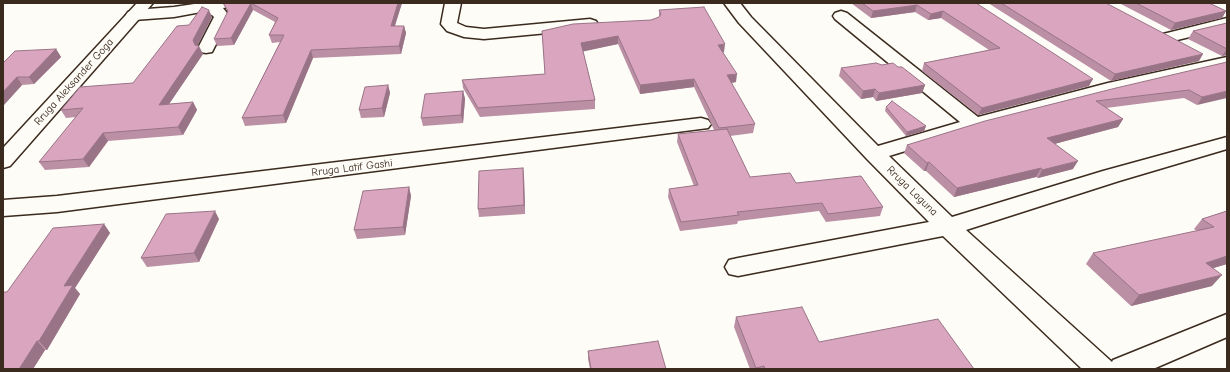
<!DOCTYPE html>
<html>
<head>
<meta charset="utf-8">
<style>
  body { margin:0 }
  #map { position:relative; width:1230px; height:372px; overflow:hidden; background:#fdfcf7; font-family:"Comic Neue",sans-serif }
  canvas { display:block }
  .frame { position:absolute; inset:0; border:4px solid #3b2a1e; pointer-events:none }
</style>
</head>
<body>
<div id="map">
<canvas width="1230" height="372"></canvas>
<div class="frame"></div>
</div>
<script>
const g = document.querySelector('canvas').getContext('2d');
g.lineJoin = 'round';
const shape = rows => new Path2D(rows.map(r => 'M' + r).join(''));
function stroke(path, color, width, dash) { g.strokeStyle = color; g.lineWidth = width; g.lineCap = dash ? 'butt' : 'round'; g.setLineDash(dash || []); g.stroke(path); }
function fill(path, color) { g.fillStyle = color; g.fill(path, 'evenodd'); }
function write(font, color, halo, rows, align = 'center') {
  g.font = font + ' "Comic Neue",sans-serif'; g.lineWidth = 3; g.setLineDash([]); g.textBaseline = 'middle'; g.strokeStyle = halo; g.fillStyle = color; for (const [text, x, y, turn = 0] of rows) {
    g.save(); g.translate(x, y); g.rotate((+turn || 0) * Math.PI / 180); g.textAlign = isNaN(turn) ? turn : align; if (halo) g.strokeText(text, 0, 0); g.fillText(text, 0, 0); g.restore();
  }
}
const minor = shape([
  [201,3,237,3,234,6,223,8,230,17,214,48,212,52,206,53,200,52,198,48,214,17,212,15,201,12,174,17,134,20,128,18,126,15,128,12,134,10,174,7,201,3],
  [445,3,461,3,457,23,466,27,484,29,590,19,596,21,598,24,596,27,590,29,484,39,464,37,447,31,441,24,445,3],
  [724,3,740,3,751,17,878,146,960,122,835,19,833,16,835,13,841,11,847,13,978,117,1108,83,1227,57,1227,67,1111,94,981,128,889,156,952,217,1103,171,1227,137,1227,149,1119,181,966,230,1112,362,1113,360,1227,314,1227,337,1153,369,1082,369,943,236,738,276,729,274,725,267,729,260,738,258,929,222,867,159,739,23,724,3],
  [1227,18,1227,28,1169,42,1163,40,1161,37,1163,34,1227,18],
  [701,118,708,120,711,124,708,128,57,212,3,216,3,200,57,196,701,118]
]);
const secondary = shape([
  [137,3,153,3,10,166,3,168,3,148,137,3]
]);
const wall = shape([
  [223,3,402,3,395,26,404,26,406,33,401,54,313,58,286,123,245,126,242,118,280,42,272,43,269,35,275,22,253,10,234,45,217,46,214,39,228,12],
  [851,3,976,3,1089,86,978,115,922,71,924,63,989,50,941,18,928,20,915,12,871,18],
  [988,3,1106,3,1199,61,1111,81],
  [1119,3,1209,3,1226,11,1222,18,1171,30],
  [659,10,724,52,723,53,736,82,731,83,755,124,753,133,730,136,750,177,796,183,883,207,880,216,826,222,819,211,738,221,737,224,680,231,668,197,669,189,694,186,677,142,678,134,714,130,694,87,640,94,618,44,583,51,595,100,595,109,480,117,463,88,462,80,545,74,542,31,651,20,659,17],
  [212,17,197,46,203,54,169,104,193,102,197,110,183,135,108,141,89,167,45,170,39,162,76,117,66,118,61,110,133,83],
  [1227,23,1227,55,1222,56,1188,39,1193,31],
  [56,49,61,57,34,84,22,85,3,106,3,63],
  [1227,62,1197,105,1184,98,1106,108,1123,119,1118,127,1054,144,1073,169,1038,178,1036,177,954,197,926,171,924,171,904,153,907,145],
  [882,65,898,67,925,85,922,93,876,101,873,97,861,99,839,76,841,68],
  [388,85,390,93,384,117,361,118,359,110],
  [463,91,465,99,463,123,423,126,421,118],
  [886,107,926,126,924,131,906,136,885,111],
  [523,168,524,176,525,214,479,217,478,209],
  [409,187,411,196,405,235,357,239,354,230],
  [1227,211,1227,264,1213,268,1212,286,1131,306,1086,264,1093,253,1197,231,1194,229,1202,219],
  [219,219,199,262,147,267,141,258],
  [104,224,110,233,75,288,80,294,47,350,45,350,33,369,7,292],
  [736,317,819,342,974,369,750,369,734,327],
  [588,351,666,369,590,369,588,359]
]);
const shadedWall = shape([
  [251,3,253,10,234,45,231,38],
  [398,3,402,3,392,34,391,26],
  [917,5,915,12,871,18,873,11],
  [209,10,212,17,197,47,199,46,203,54,163,113,159,105],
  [943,11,941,18,928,20,931,14],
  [1226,11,1222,18,1171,30,1175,23],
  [404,26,406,33,401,54,399,46],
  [618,36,618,44,581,52,581,43],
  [725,44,724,52,717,53,718,45],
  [56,49,61,57,34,84,29,77],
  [1227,49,1227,55,1222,56],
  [311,50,313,58,286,123,283,115],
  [1203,54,1199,61,1111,81,1115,74],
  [737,74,736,82,726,84,727,75],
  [17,77,22,85,3,106,3,92],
  [694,79,694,87,640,94,640,85],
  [1093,79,1089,86,978,115,982,108],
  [388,85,390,93,384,117,382,108],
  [925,85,922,93,876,101,879,93],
  [875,89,873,97,861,99,863,91],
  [463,91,465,99,463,123,461,115],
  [1227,91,1227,98,1197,105,1202,97],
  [193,102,197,110,183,135,178,127],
  [1123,119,1118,127,1043,147,1047,138],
  [926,126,924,131,906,136,907,132],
  [103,133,108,141,89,167,83,159],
  [1078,161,1073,169,1038,178,1042,170],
  [929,162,926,171,924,171,927,163],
  [523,168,524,176,525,214,524,205],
  [1041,168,1036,177,954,197,957,188],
  [409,187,411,196,405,235,403,227],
  [215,211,219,219,199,262,194,253],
  [104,224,110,233,75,288,80,294,47,350,39,341,64,286],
  [1227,256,1227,264,1197,273,1206,263],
  [1222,275,1212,286,1131,306,1139,295],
  [37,341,45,350,33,369,19,369]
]);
const building = shape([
  [223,3,398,3,391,26,404,26,399,46,311,50,283,115,242,118,284,35,269,35,278,18,251,3,231,38,214,39,228,11,223,3],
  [862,3,976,3,1093,79,982,108,924,63,1000,48,943,11,931,14,917,5,873,11,862,3],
  [1001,3,1106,3,1203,54,1115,74,1001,3],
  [1136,3,1209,3,1226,11,1175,23,1136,3],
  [202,7,209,10,193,40,195,45,199,46,159,105,193,102,178,127,103,133,83,159,39,162,83,108,61,110,80,87,133,83,177,26,189,25,202,7],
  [704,7,725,44,718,45,737,74,727,75,755,124,719,128,694,79,640,85,618,36,581,43,595,100,478,108,462,80,545,74,542,31,573,24,651,20,659,17,661,14,659,10,704,7],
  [1227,23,1227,49,1193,31,1227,23],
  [56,49,29,77,17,77,3,92,3,63,15,51,56,49],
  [1227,62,1227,91,1202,97,1189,90,1096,101,1123,119,1047,138,1078,161,1042,170,1041,168,957,188,929,162,927,163,907,145,985,121,1116,88,1227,62],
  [876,63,882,65,893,63,898,67,902,67,925,85,879,93,875,89,863,91,841,68,876,63],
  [388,85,382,108,359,110,365,87,388,85],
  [463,91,461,115,421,118,425,94,463,91],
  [892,101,926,126,907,132,886,107,892,101],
  [727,129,750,177,790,173,796,183,861,176,883,207,828,214,822,203,737,212,739,215,681,222,669,189,698,185,678,134,727,129],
  [523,168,524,205,478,209,479,171,523,168],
  [409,187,403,227,354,230,363,191,409,187],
  [215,211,194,253,141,258,166,214,215,211],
  [1227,211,1227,256,1206,263,1222,275,1139,295,1093,253,1214,227,1202,219,1227,211],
  [104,224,64,286,73,285,39,341,37,341,19,369,3,369,3,292,7,292,53,228,104,224],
  [802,307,819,342,938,319,974,369,765,369,764,366,756,368,736,317,802,307],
  [658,341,666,369,591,369,588,351,658,341]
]);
const streetNames = [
  ["Rruga Aleksander Goga",74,82,-48],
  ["Rruga Latif Gashi",352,168,-7],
  ["Rruga Laguna",912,191,44]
];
stroke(minor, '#3b2a1e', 3);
stroke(secondary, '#3b2a1e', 3);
fill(minor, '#fdfcf7');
fill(secondary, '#fdfcf7');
fill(wall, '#bb8fa4');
fill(shadedWall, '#997486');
fill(building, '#daa6bf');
stroke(building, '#997486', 1);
write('11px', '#3b2a1e', '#fdfcf7', streetNames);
</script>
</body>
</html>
